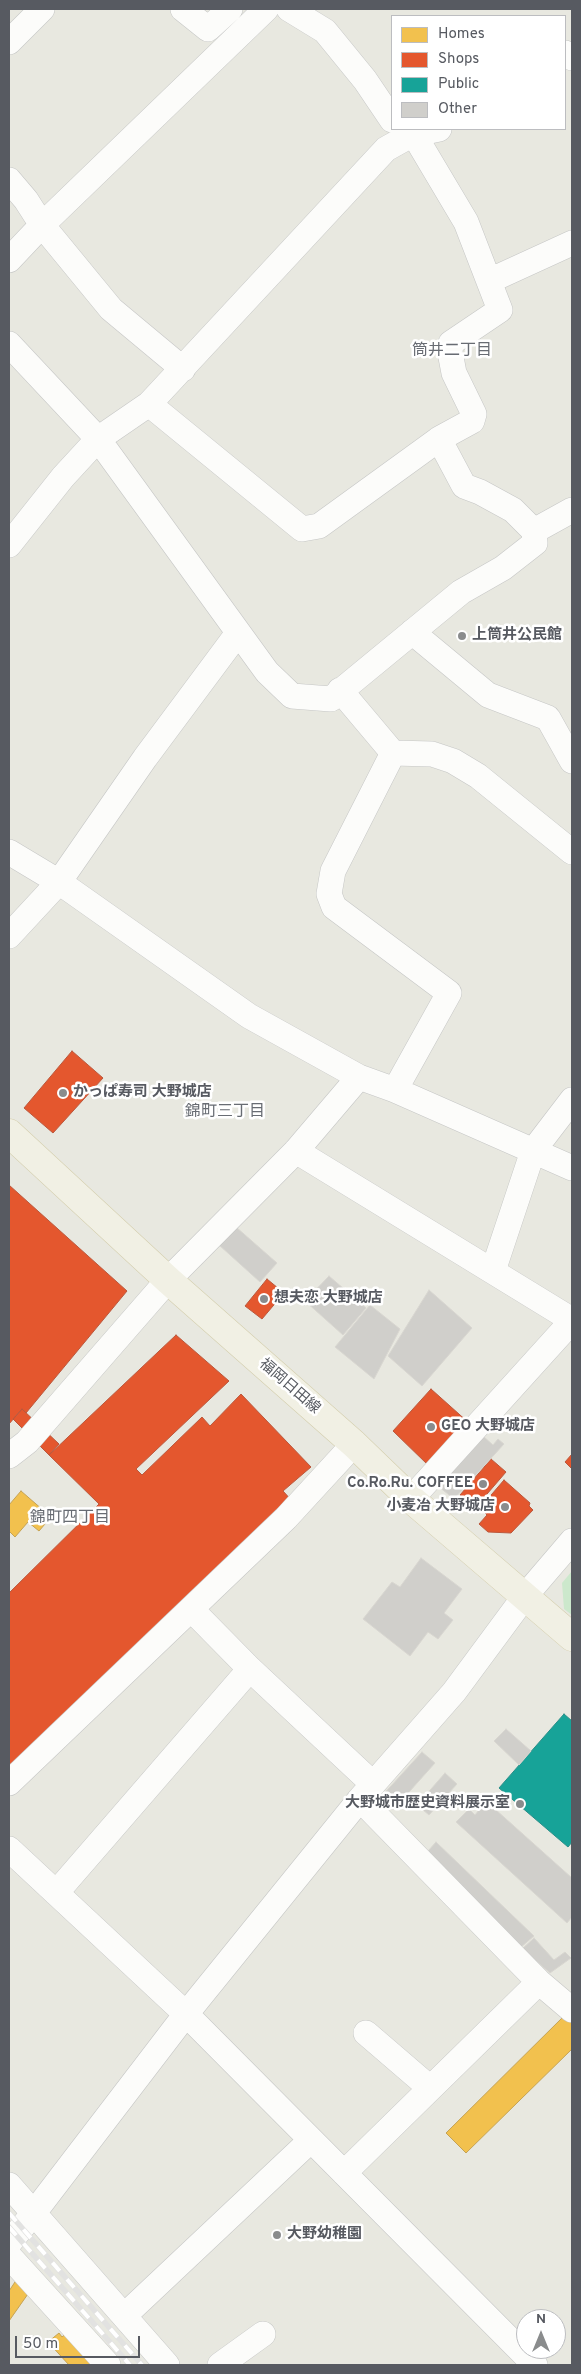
<!DOCTYPE html>
<html>
<head>
<meta charset="utf-8">
<style>
  body { margin:0 }
  #map { position:relative; width:581px; height:2374px; overflow:hidden; background:#e8e8e0; font-family:Overpass,sans-serif }
  canvas { display:block }
  .frame { position:absolute; inset:0; border:10px solid #575a61; pointer-events:none }
  .legend { position:absolute; left:391px; top:15px; width:175px; height:115px; box-sizing:border-box; background:#fff; border:1px solid #bcbdc0; margin:0; padding:6px 9px; list-style:none; font-size:15px; color:#575a61 }
  .legend li { display:flex; align-items:center; gap:10px; height:25px }
  .legend b { width:25px; border:1px solid #bcbdc0 }
  .north { position:absolute; left:516px; top:2309px; width:50px; height:50px; box-sizing:border-box; background:#fff; border:1px solid #bcbdc0; border-radius:50%; rotate:0deg; font-size:14px; font-weight:700; line-height:20px; text-align:center; color:#575a61 }
  .north::after { content:''; display:block; margin:auto; width:18px; height:22px; background:#8a8c8d; clip-path:polygon(50% 0,100% 100%,50% 72%,0 100%) }
  .scale { position:absolute; left:15px; top:2336px; width:125px; height:22px; box-sizing:border-box; border:2px solid #575a61; border-top:0; padding-left:6px; font-size:15px; line-height:18px; white-space:nowrap; color:#575a61; -webkit-text-stroke:4px #fff; paint-order:stroke }
</style>
</head>
<body>
<div id="map">
<canvas width="581" height="2374"></canvas>
<div class="frame"></div>
<ul class="legend">
<li><b style="height:14px;background:#f2c14e"></b>Homes</li>
<li><b style="height:14px;background:#e4572e"></b>Shops</li>
<li><b style="height:14px;background:#17a398"></b>Public</li>
<li><b style="height:14px;background:#d0cfcb"></b>Other</li>
</ul>
<div class="north">N</div>
<div class="scale">50 m</div>
</div>
<script>
const g = document.querySelector('canvas').getContext('2d');
g.lineJoin = 'round';
function fill(path, color) { g.fillStyle = color; g.fill(path, 'evenodd'); }
const shape = rows => new Path2D(rows.map(r => 'M' + r).join(''));
function stroke(path, color, width, dash) { g.strokeStyle = color; g.lineWidth = width; g.lineCap = dash ? 'butt' : 'round'; g.setLineDash(dash || []); g.stroke(path); }
function write(font, color, halo, rows, align = 'center') {
  g.font = font + ' Overpass,"Noto Sans JP",sans-serif'; g.lineWidth = 5; g.setLineDash([]); g.textBaseline = 'middle'; g.strokeStyle = halo; g.fillStyle = color; for (const [text, x, y, turn = 0] of rows) {
    g.save(); g.translate(x, y); g.rotate((+turn || 0) * Math.PI / 180); g.textAlign = isNaN(turn) ? turn : align; if (halo) g.strokeText(text, 0, 0); g.fillText(text, 0, 0); g.restore();
  }
}
const green = shape([
  [572,1571,572,1615,564,1609,562,1583]
]);
const homes = shape([
  [21,1491,51,1517,39,1531,28,1522,15,1537,9,1531,9,1505,21,1491],
  [564,2016,572,2024,572,2049,466,2153,446,2133,564,2016],
  [17,2279,30,2291,9,2321,9,2291,17,2279],
  [70,2330,102,2365,69,2365,48,2342,59,2333,62,2337,70,2330]
]);
const shops = shape([
  [72,1051,103,1078,53,1133,24,1108,72,1051],
  [9,1185,127,1291,26,1413,22,1409,9,1424,9,1185],
  [267,1279,284,1293,262,1319,245,1306,267,1279],
  [176,1335,229,1381,136,1469,142,1475,202,1417,210,1426,241,1394,311,1467,283,1491,293,1502,9,1773,9,1593,99,1504,49,1455,176,1335],
  [431,1389,469,1423,428,1465,393,1431,431,1389],
  [22,1409,59,1444,49,1455,13,1419,22,1409],
  [572,1454,572,1469,565,1462,572,1454],
  [491,1459,506,1472,475,1508,460,1495,491,1459],
  [504,1480,530,1503,529,1506,533,1510,511,1533,488,1532,479,1524,487,1515,480,1508,504,1480]
]);
const public = shape([
  [564,1714,572,1721,572,1842,568,1847,499,1788,564,1714]
]);
const building = shape([
  [236,1227,277,1263,260,1282,219,1245,236,1227],
  [329,1276,366,1308,343,1335,305,1301,329,1276],
  [429,1290,472,1328,422,1386,388,1356,429,1290],
  [370,1305,400,1329,374,1379,335,1347,370,1305],
  [483,1436,493,1445,498,1439,504,1444,454,1499,438,1486,483,1436],
  [421,1558,462,1589,444,1613,453,1620,438,1639,428,1632,410,1656,363,1619,392,1582,400,1587,421,1558],
  [506,1729,531,1751,519,1765,494,1741,506,1729],
  [422,1752,435,1763,393,1810,380,1798,422,1752],
  [445,1773,457,1784,429,1815,417,1805,445,1773],
  [486,1801,572,1878,572,1917,567,1923,456,1822,469,1809,475,1815,486,1801],
  [436,1842,534,1936,520,1948,428,1851,436,1842],
  [534,1938,554,1960,565,1952,571,1958,550,1973,522,1949,534,1938]
]);
const minor = shape([
  [183,9,208,29,230,9],
  [289,9,325,31,365,80,392,120],
  [9,42,42,9],
  [565,53,572,58],
  [9,180,26,200,42,225,111,309,183,369],
  [9,260,42,225,266,9],
  [489,281,572,243],
  [9,344,98,439,267,672,292,696,331,699,461,592,503,568,535,543,534,531,513,510,480,492,464,486,439,439],
  [149,404,302,529,319,526,439,439,472,421,474,414,454,373,450,352,451,343,500,310,466,222,419,143,404,129],
  [534,531,572,510],
  [9,545,63,477,98,439,149,404,386,149,411,135,439,129],
  [412,632,488,695,548,718,572,761],
  [340,690,393,753,432,754,453,761,478,776,572,852],
  [393,753,333,871,329,894,334,907,449,993,395,1090],
  [9,852,59,882,249,1016,359,1077,395,1090,572,1168],
  [9,936,59,882,145,758,238,633],
  [296,1151,572,1320],
  [493,1271,533,1151,572,1100],
  [9,1456,27,1442,168,1280,296,1151,359,1077],
  [411,1499,572,1321],
  [191,1609,250,1669,373,1784],
  [9,1783,286,1518,354,1444],
  [360,1799,539,1982,572,2010],
  [9,1849,186,2014,535,2365],
  [56,1893,250,1669],
  [366,2033,430,2088],
  [344,2173,539,1982],
  [9,2185,167,2365],
  [9,2243,33,2214,186,2014,360,1799,454,1692,525,1596,572,1541],
  [9,2256,108,2365],
  [124,2316,311,2140],
  [220,2365,263,2334]
]);
const major = shape([
  [9,1133,168,1280,354,1444,411,1499,572,1637]
]);
const rail = shape([
  [9,2213,142,2365],
  [9,2227,130,2365]
]);
const markers = [
  [462,636,5,"#8a8c8d"],
  [63,1093,5,"#8a8c8d"],
  [264,1299,5,"#8a8c8d"],
  [431,1427,5,"#8a8c8d"],
  [483,1484,5,"#8a8c8d"],
  [505,1507,5,"#8a8c8d"],
  [520,1804,5,"#8a8c8d"],
  [277,2235,5,"#8a8c8d"]
];
const poiNames = [
  ["上筒井公民館",472,636],
  ["かっぱ寿司 大野城店",73,1093],
  ["想夫恋 大野城店",274,1299],
  ["GEO 大野城店",441,1427],
  ["Co.Ro.Ru. COFFEE",473,1484,"right"],
  ["小麦冶 大野城店",495,1507,"right"],
  ["大野城市歴史資料展示室",510,1804,"right"],
  ["大野幼稚園",287,2235]
];
const streetNames = [
  ["福岡日田線",289,1387,41]
];
const neighbourhoodNames = [
  ["筒井二丁目",452,352],
  ["錦町三丁目",225,1113],
  ["錦町四丁目",70,1519]
];
fill(green, '#cce8cc');
fill(homes, '#f2c14e');
stroke(homes, '#c4a254', 1);
fill(shops, '#e4572e');
stroke(shops, '#ba583d', 1);
fill(public, '#17a398');
stroke(public, '#2a8d88', 1);
fill(building, '#d0cfcb');
stroke(building, '#d8d6d0', 1);
stroke(minor, '#c5c6c5', 26);
stroke(major, '#d3cdac', 29);
stroke(minor, '#fcfcfa', 25);
stroke(major, '#f1f0e4', 28);
stroke(rail, '#e2e2e1', 5.5);
stroke(rail, '#fff', 4, [11]);
for (const [x, y, r, color] of markers) { const dot = new Path2D(); dot.arc(x, y, r, 0, 2 * Math.PI); g.fillStyle = color; g.fill(dot); stroke(dot, '#fff', 2); }
write('bold 15px', '#575a61', '#fff', poiNames, 'left');
write('15px', '#575a61', '#fff', streetNames);
write('16px', '#686c73', '#fff', neighbourhoodNames);
</script>
</body>
</html>
